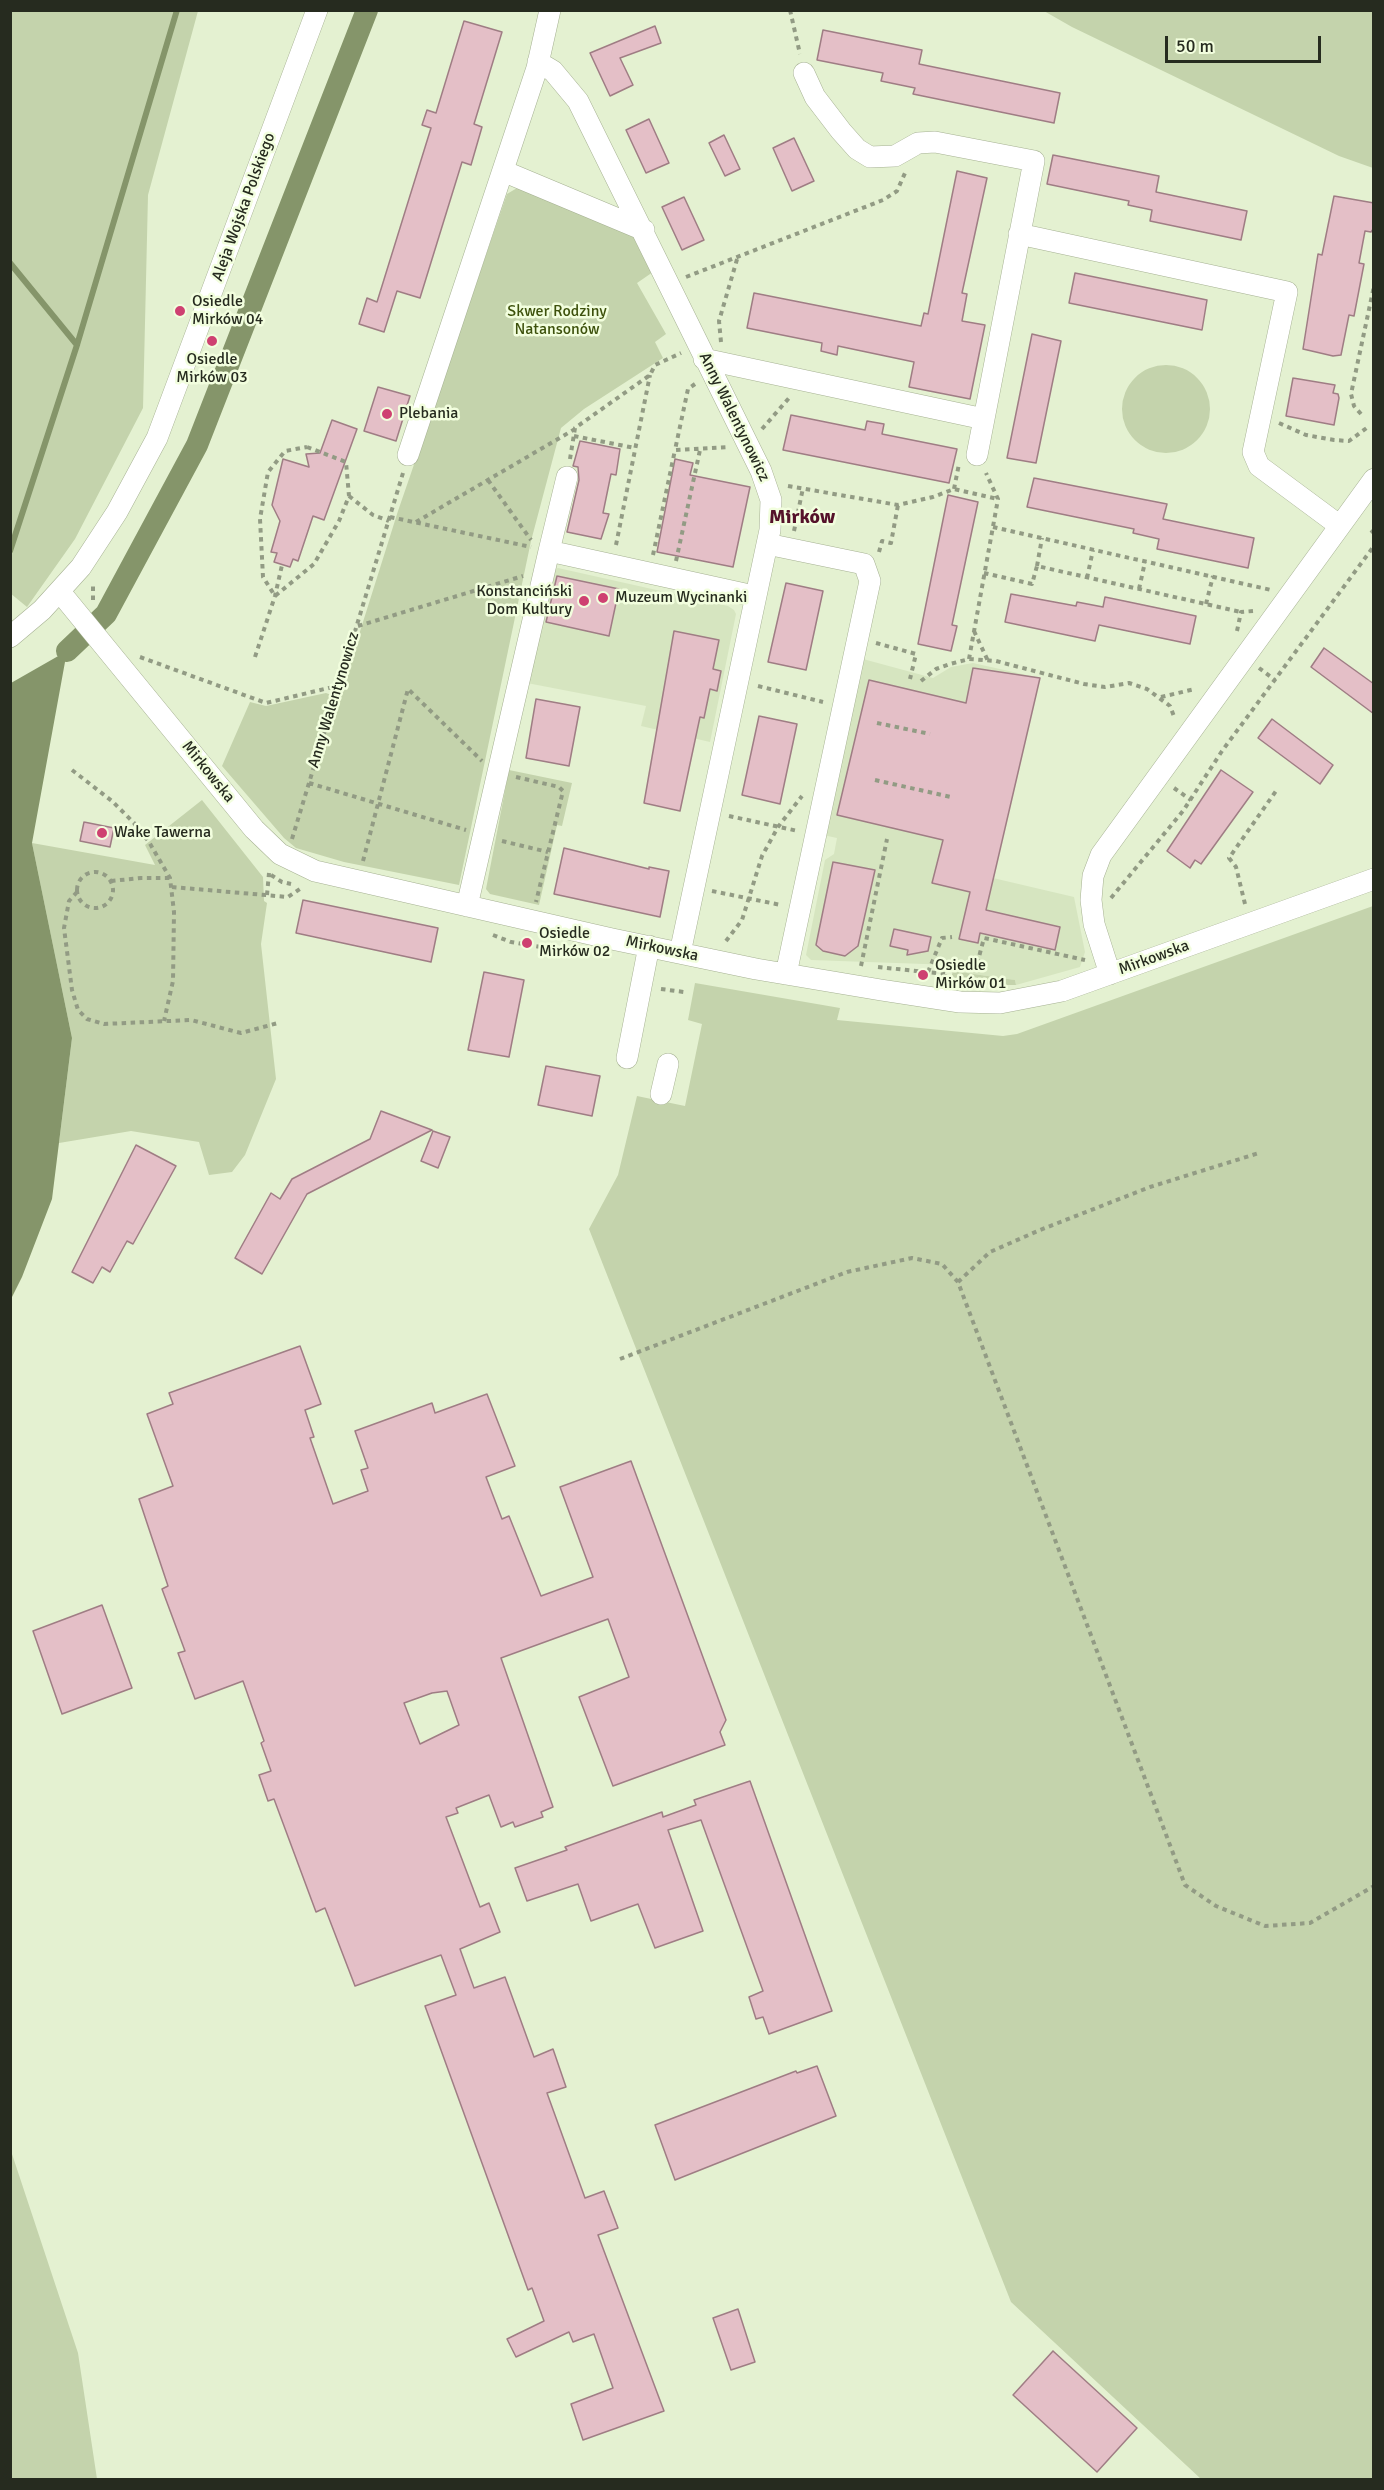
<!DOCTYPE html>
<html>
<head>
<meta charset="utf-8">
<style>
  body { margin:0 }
  #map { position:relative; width:1384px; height:2490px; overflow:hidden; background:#e4f1d1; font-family:Signika,sans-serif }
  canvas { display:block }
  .frame { position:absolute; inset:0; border:12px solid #262b1f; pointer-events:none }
  .scale { position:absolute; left:1165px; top:36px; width:156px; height:27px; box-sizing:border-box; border:3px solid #262b1f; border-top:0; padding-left:8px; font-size:18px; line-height:21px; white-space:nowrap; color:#262b1f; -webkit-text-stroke:4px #f2fede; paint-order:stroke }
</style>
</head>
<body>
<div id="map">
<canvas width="1384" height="2490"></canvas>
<div class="frame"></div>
<div class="scale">50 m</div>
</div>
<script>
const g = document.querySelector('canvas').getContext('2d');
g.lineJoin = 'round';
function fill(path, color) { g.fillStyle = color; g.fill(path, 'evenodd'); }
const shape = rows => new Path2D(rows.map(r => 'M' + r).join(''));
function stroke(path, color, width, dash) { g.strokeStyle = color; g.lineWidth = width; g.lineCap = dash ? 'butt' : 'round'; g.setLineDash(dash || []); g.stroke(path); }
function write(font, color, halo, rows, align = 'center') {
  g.font = font + ' Signika,sans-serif'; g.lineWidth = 5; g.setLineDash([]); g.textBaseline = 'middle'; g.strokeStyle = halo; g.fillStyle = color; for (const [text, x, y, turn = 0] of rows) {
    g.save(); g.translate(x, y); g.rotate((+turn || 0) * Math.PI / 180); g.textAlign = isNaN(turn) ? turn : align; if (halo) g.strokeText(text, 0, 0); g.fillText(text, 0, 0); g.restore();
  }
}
const built = shape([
  [558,568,728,606,734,610,736,614,710,742,641,726,646,706,527,683,551,571],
  [863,659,933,678,951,667,973,663,1040,678,993,878,1074,897,1085,952,1080,967,1016,985,1015,980,953,971,953,965,811,960,806,955,825,860,834,854,837,838,823,835]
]);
const green = shape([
  [10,11,198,11,148,195,143,408,75,539,27,607,10,593],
  [1044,11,1373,11,1373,168,1339,156,1072,27],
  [522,185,633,234,653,272,637,283,666,334,655,342,663,358,584,409,561,428,531,541,459,885,344,862,296,848,284,838,222,766,250,702,266,706,326,693,339,698,398,511,507,194],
  '1122 409a44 44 0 1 1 88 0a44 44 0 1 1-88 0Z',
  [509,770,572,783,562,826,557,825,539,905,490,894,486,889],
  [202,800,263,877,264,901,267,903,261,944,276,1079,245,1155,232,1172,209,1175,199,1142,131,1131,59,1143,72,1038,32,843,155,865,145,845],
  [1373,906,1373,2479,1201,2479,1011,2302,589,1229,618,1175,637,1096,685,1106,702,1024,688,1020,695,983,840,1008,837,1020,1003,1036,1017,1034],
  [953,971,1015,980,1016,985,991,985,951,978],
  [11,2151,78,2353,97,2479,11,2479]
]);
const water = shape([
  [67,651,32,843,72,1038,52,1199,22,1277,11,1299,11,683]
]);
const stream = shape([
  [10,263,77,345],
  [10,551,77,345,177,10]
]);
const canal = shape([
  [67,651,106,614,197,445,367,10]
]);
const building = shape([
  [464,21,502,32,474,124,482,127,471,165,462,162,420,298,397,291,384,332,359,324,367,298,377,302,431,128,422,125,427,110,436,113,464,21],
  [655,26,661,43,620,58,633,85,610,96,590,53,655,26],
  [823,30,922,50,919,64,1060,93,1054,123,913,94,915,88,881,81,883,73,817,60,823,30],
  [649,119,669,163,646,173,626,130,649,119],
  [724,135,740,169,725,176,709,143,724,135],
  [794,138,814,181,792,191,773,148,794,138],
  [1053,155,1159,176,1156,192,1247,211,1241,240,1150,221,1152,210,1128,205,1129,201,1047,184,1053,155],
  [957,171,987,178,962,293,967,294,962,321,985,325,970,399,909,387,914,362,838,346,837,355,821,351,822,343,747,328,754,293,921,326,924,313,928,314,957,171],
  [1334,196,1374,203,1374,228,1371,232,1365,231,1359,263,1364,264,1354,316,1349,315,1341,355,1333,356,1303,349,1318,254,1322,255,1334,196],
  [684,197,704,240,682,250,662,207,684,197],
  [1075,273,1207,300,1202,330,1069,303,1075,273],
  [1032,334,1061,341,1036,463,1007,458,1032,334],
  [1293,378,1335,385,1333,393,1338,394,1339,398,1334,425,1286,416,1293,378],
  [378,387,410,396,396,441,364,431,378,387],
  [791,415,865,430,867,421,884,424,882,434,957,449,949,483,783,450,791,415],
  [332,420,357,429,324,520,313,516,298,561,293,559,290,567,274,562,277,553,271,552,280,521,272,505,283,459,309,467,306,454,320,453,332,420],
  [580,441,620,449,616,475,611,474,603,513,609,514,601,539,567,532,579,480,578,467,573,466,580,441],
  [675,459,693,463,690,475,750,487,733,567,657,552,675,459],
  [1034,478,1167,504,1163,519,1254,538,1248,568,1157,549,1159,539,1133,533,1134,529,1027,507,1034,478],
  [948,495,978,502,952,625,957,626,951,651,918,644,948,495],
  [557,576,619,589,609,636,546,622,557,576],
  [786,583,823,591,806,670,768,662,786,583],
  [1011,594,1076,606,1077,602,1103,607,1105,597,1196,616,1190,644,1099,625,1095,641,1005,622,1011,594],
  [674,631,719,640,713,669,721,671,717,691,710,689,704,718,700,717,680,811,644,803,674,631],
  [1324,648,1374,684,1374,714,1311,667,1324,648],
  [973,668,1040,678,986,910,1060,927,1055,950,980,933,978,943,959,939,970,892,932,883,943,840,837,815,869,680,966,703,973,668],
  [536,699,580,707,569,766,526,758,536,699],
  [759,716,797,724,780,804,742,795,759,716],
  [1272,719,1333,765,1320,784,1258,738,1272,719],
  [1221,770,1253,792,1201,864,1195,860,1190,868,1167,851,1221,770],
  [84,822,114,828,110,847,80,841,84,822],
  [564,848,649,869,649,867,669,871,660,917,554,894,564,848],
  [833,862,875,870,858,946,845,956,823,951,816,945,833,862],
  [303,900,438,928,431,962,296,933,303,900],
  [894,929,931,937,928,951,907,955,908,950,890,946,894,929],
  [484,972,524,980,509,1057,468,1050,484,972],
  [546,1066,600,1076,592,1116,538,1105,546,1066],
  [381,1111,432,1130,307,1194,262,1274,235,1258,271,1193,280,1199,292,1179,370,1139,381,1111],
  [433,1131,450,1137,438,1168,421,1161,433,1131],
  [136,1145,176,1166,133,1244,127,1241,110,1272,102,1267,93,1283,72,1272,136,1145],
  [300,1346,321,1404,305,1410,314,1437,310,1438,333,1504,368,1491,361,1470,368,1468,355,1431,432,1403,435,1413,487,1394,515,1466,486,1477,502,1519,509,1516,541,1596,593,1577,560,1487,631,1461,726,1720,720,1732,725,1745,613,1786,579,1697,629,1677,608,1619,501,1658,553,1807,541,1812,543,1817,515,1827,513,1822,501,1827,489,1795,456,1808,458,1813,446,1817,480,1907,489,1903,500,1932,460,1949,474,1988,505,1977,534,2057,553,2049,566,2087,547,2093,585,2198,604,2191,618,2228,598,2235,664,2411,583,2440,571,2404,613,2388,594,2334,573,2342,569,2332,516,2357,507,2339,544,2321,532,2288,528,2290,425,2006,456,1995,441,1955,355,1986,325,1908,316,1912,274,1799,268,1801,259,1775,271,1771,261,1743,264,1741,243,1681,195,1699,178,1653,185,1651,162,1589,168,1586,139,1499,173,1486,147,1414,173,1404,169,1393,300,1346],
  [447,1691,459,1725,420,1744,404,1703,432,1693,447,1691],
  [102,1605,132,1688,62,1714,33,1631,102,1605],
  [750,1781,832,2011,769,2034,763,2017,756,2019,749,1997,763,1991,701,1820,668,1830,703,1931,655,1948,638,1904,591,1921,578,1884,527,1901,515,1868,567,1850,565,1847,662,1812,663,1817,696,1805,694,1800,750,1781],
  [817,2066,836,2116,675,2180,655,2125,796,2071,797,2073,817,2066],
  [738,2309,755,2362,731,2370,713,2318,738,2309],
  [1053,2351,1137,2428,1097,2472,1013,2395,1053,2351]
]);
const path = shape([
  [790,10,800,54],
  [686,277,883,200,897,191,905,173],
  [721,342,719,321,738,256],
  [695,384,688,389,675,450,729,447],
  [1361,414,1354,406,1351,394,1374,286],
  [1279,423,1306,435,1334,440,1349,441,1368,427],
  [762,429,789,398],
  [574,436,635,448],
  [307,447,346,462,349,496,339,521,314,564,275,596,263,577,260,519,268,472,285,451,307,447],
  [570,459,575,428,650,375,655,365,681,353],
  [488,480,531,540],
  [788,486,898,505,933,497,954,489,998,499],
  [954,489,959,464],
  [349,496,373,515,389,521],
  [390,517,531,547],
  [416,522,575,429],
  [993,527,1271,590],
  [794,531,803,488],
  [1371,533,1374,530],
  [616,545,650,375],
  [879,552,882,541,891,543,898,505],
  [653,555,675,450],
  [676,561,700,450],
  [1037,566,1042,538],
  [984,573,1032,584,1037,566,1241,612],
  [1087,578,1093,550],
  [1139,589,1145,562],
  [93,600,93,583],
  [1206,604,1213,576],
  [358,626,523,576],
  [974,631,988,661],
  [1237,631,1241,612,1253,611],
  [876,643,916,654,910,679],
  [140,657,266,703,337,686],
  [255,657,275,596,282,565],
  [969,659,998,499,986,473],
  [1259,668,1275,680],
  [921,681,936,669,950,664,969,659,996,661,1084,684,1105,687,1129,683,1147,689,1170,706,1175,719],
  [758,686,823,702],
  [1161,697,1195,689],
  [877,723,930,734],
  [72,770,112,801,134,823,149,842,170,878,174,912,173,981,164,1021],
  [516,777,559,787,563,791,536,902],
  [875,780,951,797],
  [309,783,466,830],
  [1174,788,1191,800],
  [729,816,798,831],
  [292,839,403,473],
  [502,841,548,852],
  [363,861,408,689,482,761],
  '77 890a18 18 0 1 1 36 0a18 18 0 1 1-36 0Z',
  [271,875,282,882,291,884],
  [111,881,141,878,170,878],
  [172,887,288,897,303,887],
  [712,891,781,905],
  [77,892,69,901,64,928,72,990,78,1010,87,1019,104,1024,191,1020,241,1033,278,1023],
  [267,895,269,873],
  [1111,898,1183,811,1222,751,1374,546],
  [1245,904,1236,867,1229,858,1276,791],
  [493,935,511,942,558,950],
  [726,941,742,920,762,856,778,827,802,796],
  [861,966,887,839],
  [878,967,945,974,946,968,976,968,984,938,1085,960],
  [928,972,942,938,952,937],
  [661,989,684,992],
  [958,1282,990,1252,1040,1230,1150,1187,1259,1153],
  [620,1359,847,1272,912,1258,942,1264,958,1282,1185,1885,1216,1906,1265,1926,1310,1923,1374,1886]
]);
const minor = shape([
  [538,62,553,71,578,101,761,471,771,500,770,530,680,953],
  [804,73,815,97,841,131,857,149,870,157,895,156,918,143,935,142,1034,161,977,455],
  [503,171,644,230],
  [1019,234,1287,292,1253,452,1259,466,1340,526],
  [704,359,984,419],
  [408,455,537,68,550,10],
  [767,544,864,564,870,581,786,974],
  [549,551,567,477],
  [60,592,254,829,280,854,315,871,612,939,756,969,881,990,960,1002,1000,1003,1062,991,1374,879],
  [10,637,42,610,81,567,117,512,157,438,317,10],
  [467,906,549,551,754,596],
  [1110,974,1094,924,1091,900,1093,876,1101,855,1374,479],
  [627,1058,649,946],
  [661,1094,668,1064]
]);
const markers = [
  [180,311,6,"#ce4171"],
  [212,341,6,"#ce4171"],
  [387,414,6,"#ce4171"],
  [603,598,6,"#ce4171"],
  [584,601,6,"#ce4171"],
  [102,833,6,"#ce4171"],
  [527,943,6,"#ce4171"],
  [923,975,6,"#ce4171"]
];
const streetNames = [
  ["Aleja Wojska Polskiego",244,207,-70],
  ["Anny Walentynowicz",734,417,64],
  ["Anny Walentynowicz",334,700,-73],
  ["Mirkowska",208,772,51],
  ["Mirkowska",662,949,12],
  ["Mirkowska",1154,958,-20]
];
const poiNames = [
  ["Osiedle",192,302],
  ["Mirków 04",192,320],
  ["Osiedle",212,360,"center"],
  ["Mirków 03",212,378,"center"],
  ["Plebania",399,414],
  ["Konstanciński",572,592,"right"],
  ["Dom Kultury",572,610,"right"],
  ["Muzeum Wycinanki",615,598],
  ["Wake Tawerna",114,833],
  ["Osiedle",539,934],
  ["Mirków 02",539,952],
  ["Osiedle",935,966],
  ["Mirków 01",935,984]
];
const parkNames = [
  ["Skwer Rodziny",557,312],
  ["Natansonów",557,330]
];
const quarterNames = [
  ["Mirków",802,518]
];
fill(built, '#d6e5c0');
fill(green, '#c4d3ac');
fill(water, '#85956a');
stroke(stream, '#85956a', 6);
stroke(canal, '#85956a', 22);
fill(building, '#e4bfc7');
stroke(building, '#9f7d84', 1.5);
stroke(minor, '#a6b193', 22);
stroke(path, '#929b84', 4, [4.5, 4.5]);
stroke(minor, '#fff', 21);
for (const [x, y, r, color] of markers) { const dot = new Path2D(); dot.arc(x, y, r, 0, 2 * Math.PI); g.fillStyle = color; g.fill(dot); stroke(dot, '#f2fede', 2); }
write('16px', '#262b1f', '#f2fede', streetNames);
write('16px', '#262b1f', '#f2fede', poiNames, 'left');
write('16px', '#3d510c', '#f2fede', parkNames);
write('bold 20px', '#55122a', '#f2fede', quarterNames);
</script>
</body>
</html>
